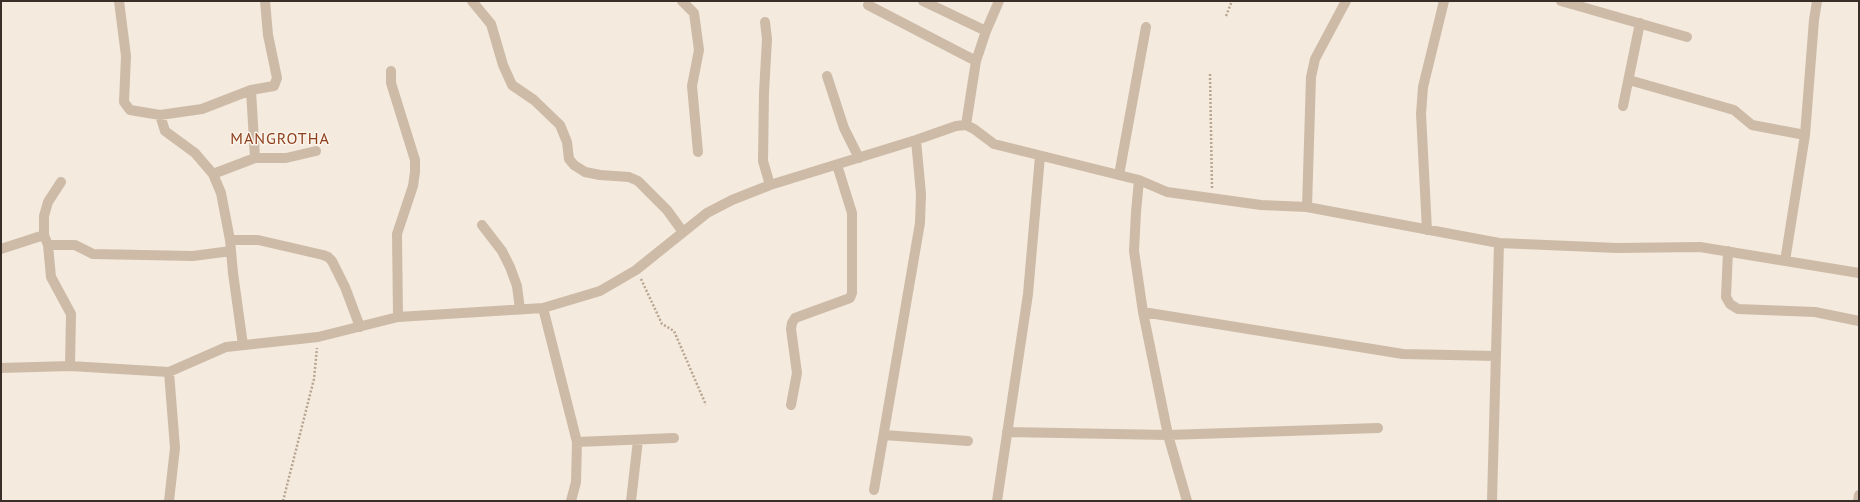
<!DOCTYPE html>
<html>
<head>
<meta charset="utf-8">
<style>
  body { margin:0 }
  #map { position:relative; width:1860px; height:502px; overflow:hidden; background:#f4eadd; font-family:"PT Sans",sans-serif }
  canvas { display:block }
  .frame { position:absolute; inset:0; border:2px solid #392f28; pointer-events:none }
</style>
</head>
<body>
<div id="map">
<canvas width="1860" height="502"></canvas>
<div class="frame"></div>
</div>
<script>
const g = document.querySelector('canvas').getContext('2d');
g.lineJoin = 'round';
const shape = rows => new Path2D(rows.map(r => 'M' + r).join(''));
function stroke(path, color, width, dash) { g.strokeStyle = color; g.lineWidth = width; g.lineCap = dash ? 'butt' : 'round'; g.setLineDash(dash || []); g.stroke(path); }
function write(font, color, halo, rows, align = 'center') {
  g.font = font + ' "PT Sans",sans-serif'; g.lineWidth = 3; g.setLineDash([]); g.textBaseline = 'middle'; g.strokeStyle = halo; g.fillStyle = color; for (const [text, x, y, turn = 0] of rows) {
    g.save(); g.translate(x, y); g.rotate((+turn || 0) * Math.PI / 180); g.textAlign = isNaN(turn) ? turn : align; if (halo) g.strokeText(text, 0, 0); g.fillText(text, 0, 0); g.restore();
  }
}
const path = shape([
  [1226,16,1232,1],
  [1210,74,1212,188],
  [641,279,662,324,674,331,706,405],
  [283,501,314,379,317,348]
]);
const street = shape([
  [119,1,126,56,124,102,130,110,160,115,202,109,251,90,274,86,277,78,268,35,265,1],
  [472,1,491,24,503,65,512,85,534,100,560,125,567,142,569,159,574,165,585,172,600,175,629,177,638,181,667,210,683,232],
  [682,1,694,13,699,50,692,86,698,152],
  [923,1,986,31],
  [1561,1,1687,37],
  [868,5,976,61],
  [765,22,767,39,764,93,763,161,770,185],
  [391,71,391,83,415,160,415,172,413,186,397,234,398,317],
  [827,76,844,128,859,158],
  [1629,80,1734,110,1752,125,1805,135],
  [251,90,255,158],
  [1623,106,1640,23],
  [160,115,165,131,195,153,213,174,221,193,230,240,233,273,243,345],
  [966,125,976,61,986,31,999,1],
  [213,174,255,158,286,158,316,151],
  [1119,175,1146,27],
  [1139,180,1136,212,1134,251,1143,312,1168,435,1187,501],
  [61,182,48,202,44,216,44,235,48,245,51,277,71,314,70,366],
  [1307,207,1311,77,1315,59,1346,1],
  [482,225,502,251,510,267,517,286,520,310],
  [1427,230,1421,114,1423,87,1444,1],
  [230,240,258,240,323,255,328,257,332,261,345,287,360,327],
  [48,245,75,245,93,254,193,256,231,251],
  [1,249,44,235],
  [1728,251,1726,297,1730,304,1738,309,1815,312,1859,321],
  [1785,261,1805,135,1814,20,1817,1],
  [543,308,577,442,576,482,571,501],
  [1143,312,1403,354,1496,356],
  [1,368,70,366,169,372,226,347,318,337,398,317,543,308,600,291,636,270,707,213,732,200,770,185,916,140,956,126,966,125,974,129,994,144,1139,180,1167,192,1261,205,1307,207,1499,243,1617,248,1700,247,1859,273],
  [791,405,797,373,791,329,792,323,795,318,850,298,852,293,852,213,837,165],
  [1007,432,1168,435,1378,428],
  [884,435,968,441],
  [577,442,674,438],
  [874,490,920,223,921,194,916,140],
  [169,501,175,448,169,372],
  [631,501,638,440],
  [997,501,1028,294,1040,156],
  [1492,501,1499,243],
  [1858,501,1859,495]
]);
const quarterNames = [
  ["MANGROTHA",280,139]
];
stroke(path, '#b9a592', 2.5, [2, 2]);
stroke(street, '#cdbba8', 10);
g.letterSpacing = '1px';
write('16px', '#8d3e1d', '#fbf4ea', quarterNames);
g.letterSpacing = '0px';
</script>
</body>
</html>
